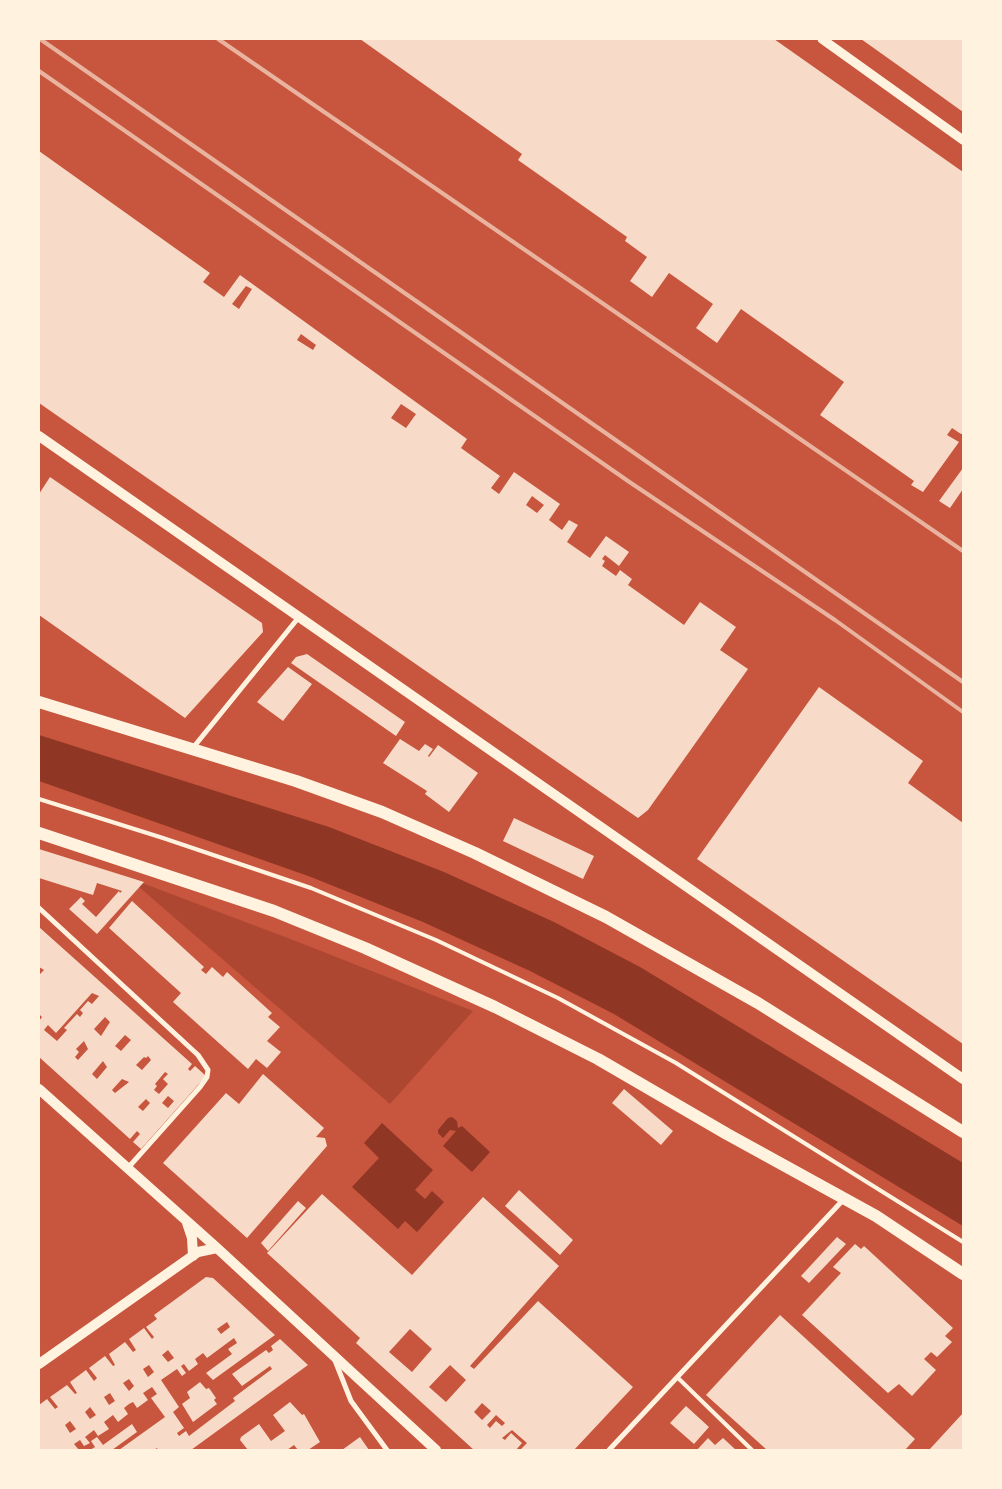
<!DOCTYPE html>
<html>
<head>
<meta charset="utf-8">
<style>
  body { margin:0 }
  #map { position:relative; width:1002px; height:1489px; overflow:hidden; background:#c8553d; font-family:"Nunito Sans",sans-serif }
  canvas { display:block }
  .frame { position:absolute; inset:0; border:40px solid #fff3e0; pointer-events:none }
</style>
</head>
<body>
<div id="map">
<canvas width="1002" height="1489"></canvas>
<div class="frame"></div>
</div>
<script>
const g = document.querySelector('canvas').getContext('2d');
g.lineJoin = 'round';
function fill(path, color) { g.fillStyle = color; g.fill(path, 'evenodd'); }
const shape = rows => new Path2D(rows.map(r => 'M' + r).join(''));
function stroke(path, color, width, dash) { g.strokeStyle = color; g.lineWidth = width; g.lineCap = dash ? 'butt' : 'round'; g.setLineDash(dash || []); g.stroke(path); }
const green = shape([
  [142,883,293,940,473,1011,390,1104,139,887]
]);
const water = shape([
  [39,735,329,827,444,872,554,922,640,967,963,1163,963,1226,614,1014,530,971,423,922,311,877,39,781],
  [452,1117,457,1121,458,1128,462,1126,490,1152,472,1172,443,1146,456,1131,450,1130,443,1138,438,1133,438,1130,448,1118],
  [382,1123,433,1170,415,1190,425,1199,432,1191,444,1202,417,1232,405,1221,398,1229,352,1187,379,1158,364,1143]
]);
const building = shape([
  [360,39,774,39,963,172,963,433,961,434,952,428,947,435,959,442,923,492,911,485,914,481,820,415,844,382,741,309,717,343,696,328,713,304,669,273,652,297,630,281,647,257,625,241,627,237,518,160,522,154],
  [861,39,963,39,963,112,899,66],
  [39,151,210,273,203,282,224,297,240,275,467,439,461,448,500,476,491,488,499,494,514,472,560,504,549,520,562,530,569,520,578,525,567,542,590,558,606,536,629,552,619,566,605,555,602,559,605,561,602,566,616,576,620,570,632,579,628,585,684,625,700,602,736,627,720,650,748,669,648,810,638,818,39,403],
  [246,286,252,289,239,309,232,304],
  [301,334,316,345,313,350,297,340],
  [401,404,416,414,406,428,391,418],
  [532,496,544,505,537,513,526,505],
  [963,468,963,489,950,508,939,501],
  [50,477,262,623,263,632,185,718,39,615,39,494],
  [307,654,405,722,396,736,291,663,296,657],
  [288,667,312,684,283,721,257,702],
  [819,687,923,761,908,783,963,823,963,1044,697,859],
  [400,739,419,751,425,744,433,749,428,756,429,757,438,745,478,773,449,812,425,794,427,791,383,763],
  [514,818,594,856,583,879,503,841],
  [39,849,144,882,97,934,69,909,81,897,85,901,82,904,96,917,119,891,120,893,122,891,97,883,93,895,39,878],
  [132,901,204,967,201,970,206,974,212,967,223,977,227,972,272,1013,268,1017,280,1027,267,1041,281,1052,267,1068,256,1059,248,1069,173,1002,181,993,109,928],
  [39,927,192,1064,188,1069,190,1071,195,1066,206,1076,141,1149,133,1142,140,1134,137,1131,130,1139,39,1057,39,1021,42,1017,39,1014,39,975,44,970,39,967],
  [92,993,99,996,92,1004,88,1001,80,1010,83,1013,80,1017,77,1014,64,1028,67,1030,57,1041,44,1030,48,1025,56,1033],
  [105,1017,110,1022,101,1036,94,1029],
  [125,1035,131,1040,121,1051,115,1046],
  [84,1041,88,1049,78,1060,75,1057,79,1052,76,1049],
  [148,1056,151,1060,142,1070,136,1065,144,1057,146,1058],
  [103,1061,107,1067,97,1079,92,1074],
  [165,1072,168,1074,163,1079,168,1084,159,1094,154,1090,157,1086,155,1084],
  [122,1079,129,1082,115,1093,112,1090],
  [168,1096,174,1101,168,1108,162,1103],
  [146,1099,150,1103,143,1111,138,1107],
  [263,1074,324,1128,316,1137,325,1138,327,1146,247,1238,163,1163,226,1093,239,1104],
  [624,1089,673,1131,661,1145,612,1103],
  [519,1190,573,1240,560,1255,505,1206],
  [322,1194,412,1275,483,1197,559,1266,470,1366,474,1369,538,1301,633,1387,574,1450,520,1450,527,1443,512,1430,502,1438,505,1440,511,1433,522,1443,516,1450,474,1450,356,1343,360,1338,267,1253],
  [410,1329,432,1349,412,1372,389,1352],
  [450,1365,466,1380,446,1402,429,1387],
  [482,1403,491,1411,482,1420,474,1412],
  [496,1415,505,1423,502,1426,496,1421,490,1428,487,1425],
  [298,1201,306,1208,268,1251,261,1243],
  [837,1237,846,1244,809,1283,801,1276],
  [855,1244,861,1249,864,1246,953,1328,945,1336,952,1342,937,1357,931,1352,924,1359,936,1370,912,1396,899,1384,888,1393,802,1315,841,1273,833,1267],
  [206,1277,213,1278,275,1335,213,1380,206,1373,232,1354,228,1349,237,1343,234,1338,207,1358,203,1353,195,1359,198,1364,189,1371,184,1364,181,1366,186,1373,182,1376,177,1369,161,1380,179,1407,173,1412,184,1428,177,1433,179,1436,186,1431,189,1436,235,1401,233,1398,272,1369,270,1366,242,1386,232,1374,266,1350,269,1353,273,1350,271,1346,280,1339,308,1365,191,1450,158,1450,157,1448,154,1450,119,1450,165,1417,151,1398,157,1394,152,1387,143,1393,148,1400,137,1408,133,1402,129,1404,124,1408,128,1414,118,1422,113,1415,104,1422,109,1429,98,1436,94,1430,85,1437,90,1443,84,1446,80,1440,74,1444,79,1450,39,1450,39,1405,47,1399,55,1409,58,1407,50,1397,67,1385,75,1394,77,1393,70,1382,86,1370,94,1381,97,1378,89,1368,105,1356,113,1366,115,1365,109,1354,125,1342,133,1352,136,1350,129,1339,144,1328,152,1339,154,1337,146,1327,157,1319,154,1315],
  [227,1322,230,1327,221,1334,217,1329],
  [168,1350,174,1358,168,1362,162,1355],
  [149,1365,154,1372,148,1377,143,1369],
  [129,1379,134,1386,129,1391,123,1383],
  [110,1393,115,1401,109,1405,104,1397],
  [90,1407,96,1415,90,1419,85,1412],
  [70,1421,76,1429,70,1433,65,1425],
  [780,1315,915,1439,905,1450,767,1450,706,1395],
  [200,1382,206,1389,209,1388,216,1398,214,1400,217,1404,193,1422,182,1404,190,1398,187,1392],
  [290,1402,302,1415,304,1414,320,1442,308,1450,298,1450,294,1445,287,1450,248,1450,240,1440,241,1437,259,1424,271,1441,285,1431,273,1415],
  [686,1406,709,1427,694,1444,670,1423],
  [963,1413,963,1450,929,1450],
  [132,1424,137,1432,112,1450,90,1450,95,1447,91,1441,97,1437,103,1445],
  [360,1437,369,1450,342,1450],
  [708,1438,715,1445,723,1438,736,1450,697,1450]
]);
const service = shape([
  [39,799,163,838,311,888,436,940,558,998,676,1063,963,1242],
  [677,1377,752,1450]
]);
const minor = shape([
  [192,749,299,617],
  [39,908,198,1055,208,1070,207,1077,200,1087,127,1169],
  [334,1358,351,1401,387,1450],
  [609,1450,844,1199]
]);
const tertiary = shape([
  [822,39,963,140]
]);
const secondary = shape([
  [39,436,963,1079],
  [39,1089,217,1248,436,1450],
  [187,1223,192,1238,193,1256],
  [39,1364,198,1252,217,1248]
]);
const trunk = shape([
  [39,702,296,781,382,812,475,853,606,917,758,1003,963,1132],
  [39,833,274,911,365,948,495,1007,598,1059,727,1134,876,1216,963,1274]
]);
const rail = shape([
  [40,39,963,682],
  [218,39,963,551],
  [39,71,628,481,835,620,963,712]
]);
fill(green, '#ae4732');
fill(water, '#8f3625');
fill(building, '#f7dbc8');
stroke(service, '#fff3e0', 4);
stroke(minor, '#fff3e0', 5);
stroke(tertiary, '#fff3e0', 9);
stroke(secondary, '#fff3e0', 10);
stroke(trunk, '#fff3e0', 12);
stroke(rail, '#e9b49f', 4);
</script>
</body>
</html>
